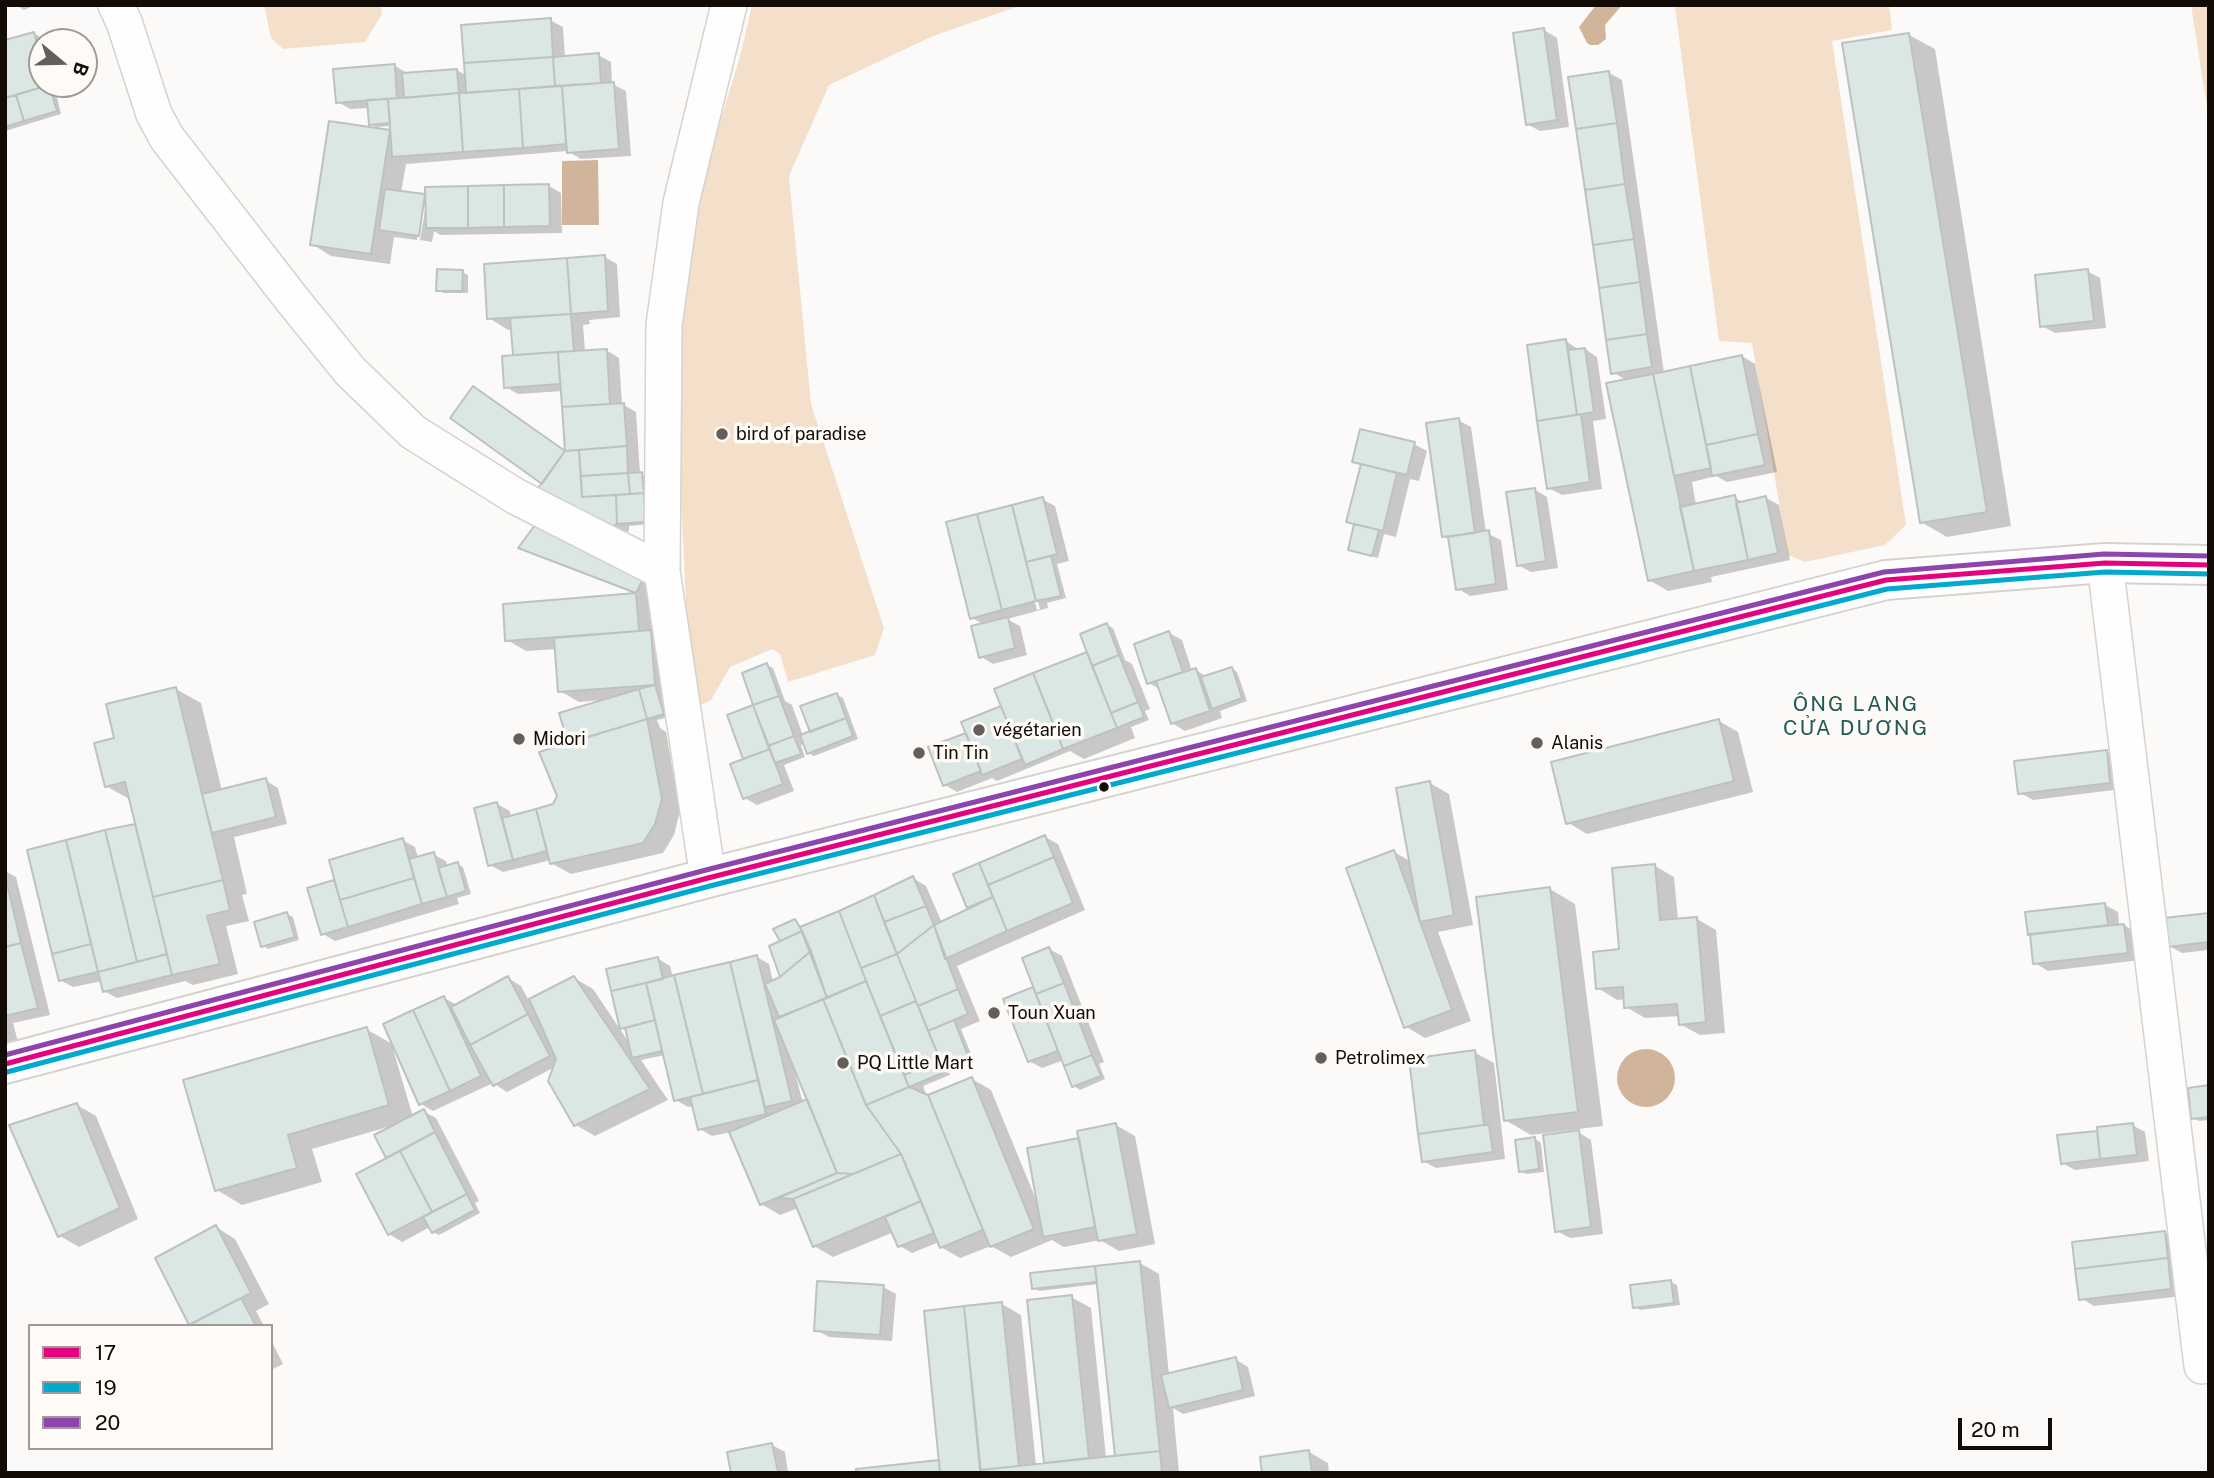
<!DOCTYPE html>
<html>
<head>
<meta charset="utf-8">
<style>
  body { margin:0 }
  #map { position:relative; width:2214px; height:1478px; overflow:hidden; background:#fcfaf8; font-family:"Public Sans",sans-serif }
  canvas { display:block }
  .frame { position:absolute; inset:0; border:7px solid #120b06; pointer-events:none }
  .legend { position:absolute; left:28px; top:1324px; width:245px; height:126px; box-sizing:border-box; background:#fefaf6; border:2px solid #a09a96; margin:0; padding:9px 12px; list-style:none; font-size:21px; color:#120b06 }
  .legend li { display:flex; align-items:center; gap:14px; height:35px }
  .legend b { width:35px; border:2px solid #a09a96 }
  .north { position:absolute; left:28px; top:28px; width:70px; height:70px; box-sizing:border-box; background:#fefaf6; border:2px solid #a09a96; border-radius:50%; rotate:109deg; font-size:19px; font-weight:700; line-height:28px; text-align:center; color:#120b06 }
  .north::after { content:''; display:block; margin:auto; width:24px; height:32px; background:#645f5b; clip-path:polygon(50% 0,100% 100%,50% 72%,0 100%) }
  .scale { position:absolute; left:1958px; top:1418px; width:94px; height:32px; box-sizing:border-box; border:4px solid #120b06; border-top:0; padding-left:9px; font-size:21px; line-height:24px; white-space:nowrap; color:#120b06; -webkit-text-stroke:5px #fefaf6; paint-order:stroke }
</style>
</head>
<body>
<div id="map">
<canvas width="2214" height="1478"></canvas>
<div class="frame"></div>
<ul class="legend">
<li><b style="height:9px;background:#e5007d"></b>17</li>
<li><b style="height:9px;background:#00a9ce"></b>19</li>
<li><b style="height:9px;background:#8e44ad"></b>20</li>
</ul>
<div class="north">B</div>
<div class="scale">20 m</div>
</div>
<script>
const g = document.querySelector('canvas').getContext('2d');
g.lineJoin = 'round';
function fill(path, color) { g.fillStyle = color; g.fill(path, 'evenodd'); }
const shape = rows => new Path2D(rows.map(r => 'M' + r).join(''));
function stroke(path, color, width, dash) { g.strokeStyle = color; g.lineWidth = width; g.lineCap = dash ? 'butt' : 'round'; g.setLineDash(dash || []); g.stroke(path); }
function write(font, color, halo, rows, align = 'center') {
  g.font = font + ' "Public Sans",sans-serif'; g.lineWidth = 7; g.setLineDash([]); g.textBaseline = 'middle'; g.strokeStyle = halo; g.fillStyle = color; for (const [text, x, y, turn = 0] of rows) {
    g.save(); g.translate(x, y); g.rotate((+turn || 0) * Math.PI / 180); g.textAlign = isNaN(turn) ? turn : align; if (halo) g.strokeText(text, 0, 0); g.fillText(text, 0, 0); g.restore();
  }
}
const green = shape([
  [264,5,381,5,382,14,365,42,283,49,271,38],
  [752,5,1022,5,933,36,829,85,789,176,811,404,884,628,875,655,788,682,780,654,772,649,730,667,711,700,699,706,688,648,679,451,679,314,697,199,741,53],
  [1677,5,1889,5,1892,30,1832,41,1906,525,1885,545,1805,562,1788,555,1752,343,1719,341,1675,7],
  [2191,5,2209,5,2209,120]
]);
const water = shape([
  [1596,5,1622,5,1605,25,1606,39,1598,45,1590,45,1587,43,1579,27],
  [598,160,599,225,562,225,562,161],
  '1617 1078a29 29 0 1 1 58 0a29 29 0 1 1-58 0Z'
]);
const shadow = shape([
  [16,5,36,5,24,10],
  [550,20,563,27,565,58,598,55,611,62,612,84,626,91,631,156,581,159,567,151,406,164,401,193,427,196,549,186,561,193,562,233,440,235,434,231,432,242,420,240,427,199,423,199,417,240,394,237,390,264,331,256,312,244,390,131,392,133,392,126,376,127,370,124,369,108,350,109,338,102,395,66,409,74,457,70,467,76],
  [1544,30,1557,38,1569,127,1540,131,1527,124],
  [34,33,46,41,42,42,42,84,59,84,61,92,56,93,61,114,5,131,5,42],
  [1909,35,1935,49,2011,526,1947,537,1921,522],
  [1609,73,1622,80,1664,373,1742,356,1755,364,1777,472,1727,482,1716,476,1692,482,1696,505,1734,497,1744,503,1766,498,1779,505,1790,560,1711,577,1712,582,1668,591,1649,580,1627,381,1613,372],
  [605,257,617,264,620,317,589,320,590,324,583,325,585,352,606,350,619,358,622,404,636,412,640,474,648,477,651,524,629,526,629,531,616,537,474,388,567,452,563,391,518,394,506,387,514,357,513,329,508,330,489,318],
  [2087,271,2100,278,2106,328,2055,333,2042,326],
  [462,272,468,275,468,293,443,293,438,290],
  [1566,341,1579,350,1585,349,1597,357,1606,419,1593,421,1602,489,1562,495,1549,488],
  [1458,420,1471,427,1486,533,1501,540,1508,590,1470,596,1457,588,1450,540,1444,536],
  [1414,444,1427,451,1419,481,1410,479,1396,537,1384,534,1378,558,1356,552,1350,549,1356,526,1348,522,1362,466,1354,461],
  [1534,489,1547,497,1558,568,1531,572,1518,565],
  [1042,499,1055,506,1069,561,1057,564,1066,598,1047,603,1048,608,1007,619,1020,626,1027,655,993,664,980,656,984,625,971,617],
  [1025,553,1040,609,1037,610,1022,554],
  [521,547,657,581,648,602,655,606,674,695,663,696,669,717,657,720,660,728,666,732,680,811,674,835,663,853,571,874,551,863,551,860,503,872,490,865,497,804,510,811,511,817,554,806,559,796,570,744,561,714,603,700,579,702,560,691,557,649,526,651,507,640,504,605,638,595,533,554],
  [1107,625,1113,628,1125,660,1132,664,1150,709,1145,711,1149,720,1131,727,1135,738,1084,759,1070,751,997,781,992,778,957,792,945,785,968,734,1003,707,1089,653],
  [1169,633,1182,640,1192,671,1196,670,1207,677,1231,668,1237,672,1247,701,1220,711,1222,718,1185,731,1172,723,1161,690,1149,683],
  [767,665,773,668,785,701,792,705,803,736,812,733,837,695,843,698,858,739,814,756,808,753,805,744,801,745,805,757,784,765,794,791,757,805,745,798,745,760,729,716,758,706],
  [176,689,201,703,222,791,265,780,278,788,287,824,234,837,247,894,242,895,249,921,226,926,238,974,193,985,185,981,117,998,104,991,102,981,73,987,60,980,29,851,134,825,138,827,131,800,106,786,116,739],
  [1719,721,1738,732,1753,792,1587,834,1567,822],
  [2107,752,2119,759,2122,789,2033,800,2020,793],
  [1430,783,1449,794,1473,925,1438,932,1471,1021,1425,1038,1405,1026,1394,852,1410,861],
  [1045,837,1058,844,1085,910,957,966,980,1021,961,1029,973,1059,948,1069,950,1075,923,1086,927,1097,972,1079,991,1090,1037,1202,1081,1140,1116,1125,1135,1136,1155,1244,1119,1251,1100,1240,1064,1247,1052,1240,1011,1257,991,1246,960,1258,941,1247,939,1242,912,1253,900,1246,894,1232,833,1257,814,1246,798,1208,780,1215,761,1204,731,1132,712,1136,700,1129,694,1106,688,1107,676,1100,665,1055,641,1060,668,1100,595,1136,576,1125,555,1067,507,1092,493,1083,433,1111,421,1104,396,1048,393,1049,413,1117,423,1111,436,1118,479,1201,475,1203,480,1213,439,1235,433,1232,430,1227,402,1242,389,1234,388,1159,376,1136,391,1126,312,1149,322,1182,242,1205,217,1190,366,1029,394,1045,444,998,457,1005,508,978,521,986,529,1001,574,978,593,989,630,1044,627,1031,622,1028,608,971,657,958,670,966,673,978,757,957,769,964,773,982,783,978,782,942,776,929,795,921,803,928,913,878,926,886,942,923,972,909,969,907],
  [797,1072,809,1100,803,1103,795,1073],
  [402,840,415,847,418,858,433,854,446,861,448,867,457,864,463,867,471,894,457,898,459,904,335,941,323,934,310,889,337,882],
  [1655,866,1674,877,1678,920,1697,919,1716,930,1725,1033,1700,1035,1680,1024,1680,1016,1645,1018,1626,1007,1625,999,1617,1000,1598,988,1621,951],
  [5,871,16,877,50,1015,13,1023,18,1042,5,1046],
  [1550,889,1575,904,1603,1126,1531,1135,1505,1120],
  [2105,905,2118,912,2119,926,2124,925,2137,933,2140,960,2048,971,2035,963,2027,914],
  [287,914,293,917,299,940,268,949,263,946],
  [2209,914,2209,950,2182,953,2169,946],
  [1049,949,1062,956,1104,1062,1099,1064,1105,1079,1080,1090,1074,1086,1064,1060,1042,1068,1029,1061,1005,1000,1035,988],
  [1474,1052,1494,1063,1505,1159,1436,1168,1423,1161],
  [2209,1087,2209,1120,2199,1121,2193,1118],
  [77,1105,96,1116,138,1219,79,1247,60,1236],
  [2132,1125,2145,1132,2149,1161,2075,1170,2062,1163,2059,1137,2099,1132],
  [1578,1132,1591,1140,1603,1234,1570,1238,1557,1231],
  [1535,1139,1541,1143,1544,1172,1526,1174,1520,1171],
  [216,1227,235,1239,269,1304,256,1311,264,1326,192,1326],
  [2165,1233,2177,1240,2183,1296,2094,1306,2081,1298],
  [1140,1263,1159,1274,1169,1375,1235,1359,1248,1367,1255,1396,1183,1414,1173,1408,1179,1473,858,1473,939,1462,1002,1304,1021,1315,1036,1466,1045,1464,1029,1301,1071,1297,1091,1308,1106,1458,1116,1457,1099,1284,1039,1291,1033,1288],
  [1671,1282,1677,1285,1680,1305,1640,1310,1635,1307],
  [883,1287,896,1294,892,1341,829,1337,816,1330],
  [271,1340,283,1364,271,1370],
  [772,1445,785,1452,788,1473,733,1473],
  [1309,1452,1328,1463,1329,1473,1264,1473]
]);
const building = shape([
  [551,18,553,57,464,63,461,25,551,18],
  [1544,28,1557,120,1526,125,1513,33,1544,28],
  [34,32,42,60,42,84,49,85,5,98,5,40,34,32],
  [1909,33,1987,512,1920,523,1842,43,1909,33],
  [599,53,601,83,555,86,553,57,599,53],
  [553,57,555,86,466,93,464,63,553,57],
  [395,64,397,98,336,103,333,69,395,64],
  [457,69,459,93,404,98,402,73,457,69],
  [1609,71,1617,123,1576,129,1568,77,1609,71],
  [614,82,619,149,567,153,562,86,614,82],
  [49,85,57,111,24,121,16,95,49,85],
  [562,86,566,144,523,148,519,89,562,86],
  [519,89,523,148,463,152,459,93,519,89],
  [459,93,463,152,392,157,388,99,459,93],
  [16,95,24,121,5,127,5,98,16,95],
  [388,99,390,123,369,125,367,100,388,99],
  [329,121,390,130,371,254,310,245,329,121],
  [1617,123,1625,184,1585,190,1576,129,1617,123],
  [549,184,550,226,504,227,504,185,549,184],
  [1625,184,1634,239,1593,245,1585,190,1625,184],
  [504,185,504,227,468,228,468,186,504,185],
  [468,186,468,228,426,228,425,187,468,186],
  [385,189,425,194,419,236,379,230,385,189],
  [1634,239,1640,282,1599,288,1593,245,1634,239],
  [605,255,608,311,571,314,567,258,605,255],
  [567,258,571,314,487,319,484,264,567,258],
  [437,269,463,270,462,291,436,291,437,269],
  [2088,269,2094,321,2040,327,2035,275,2088,269],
  [1640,282,1647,334,1606,340,1599,288,1640,282],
  [571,314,574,351,513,355,510,318,571,314],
  [1647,334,1652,367,1611,374,1606,340,1647,334],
  [1566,339,1577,415,1537,421,1527,345,1566,339],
  [1585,348,1594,412,1577,415,1568,350,1585,348],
  [607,349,610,404,562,407,558,352,607,349],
  [558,352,560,384,504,388,502,356,558,352],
  [1742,355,1758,434,1706,445,1690,366,1742,355],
  [1690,366,1711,468,1674,476,1653,374,1690,366],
  [1653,374,1694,571,1648,581,1606,383,1653,374],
  [473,386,565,451,542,484,450,418,473,386],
  [624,403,627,446,565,451,562,407,624,403],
  [1581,414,1590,482,1547,489,1537,421,1581,414],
  [1459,418,1475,533,1442,537,1426,423,1459,418],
  [1360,429,1415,442,1407,475,1352,462,1360,429],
  [1758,434,1765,465,1712,476,1706,445,1758,434],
  [627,446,628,473,581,476,579,450,627,446],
  [579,450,582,497,616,495,617,524,602,531,533,495,565,451,579,450],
  [1361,464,1397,473,1383,531,1346,522,1361,464],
  [642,472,644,493,630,494,628,473,642,472],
  [628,473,630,494,582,497,581,476,628,473],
  [1535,488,1546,561,1517,566,1506,492,1535,488],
  [644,493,646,522,617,524,616,495,644,493],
  [1735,495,1748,560,1694,571,1680,507,1735,495],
  [1766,496,1778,553,1748,560,1736,503,1766,496],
  [1043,497,1057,554,1026,562,1012,505,1043,497],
  [1012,505,1036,601,1002,610,977,514,1012,505],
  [977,514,1002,610,970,619,946,522,977,514],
  [541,517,646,573,636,593,518,548,541,517],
  [1354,524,1379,530,1372,556,1348,550,1354,524],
  [1489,530,1496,584,1456,590,1448,537,1489,530],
  [1051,556,1061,596,1036,601,1026,562,1051,556],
  [636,593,639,631,505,641,503,604,636,593],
  [1008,617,1015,648,979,658,971,626,1008,617],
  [1107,623,1119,655,1092,666,1080,634,1107,623],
  [651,630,655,685,558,692,554,638,651,630],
  [1169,631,1183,672,1147,684,1134,644,1169,631],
  [1087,652,1117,728,1063,749,1033,673,1087,652],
  [1119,655,1138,702,1111,713,1092,666,1119,655],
  [767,663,779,696,753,705,742,673,767,663],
  [1232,667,1242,698,1212,709,1201,677,1232,667],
  [1196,668,1210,711,1171,724,1156,681,1196,668],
  [1033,673,1054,725,1015,741,994,689,1033,673],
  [655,685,664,714,647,719,639,689,655,685],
  [176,687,223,880,153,897,125,782,105,787,94,743,114,738,106,704,176,687],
  [639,689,647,719,568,743,559,713,639,689],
  [837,693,846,718,810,732,800,706,837,693],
  [779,696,794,736,768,746,753,705,779,696],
  [1138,702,1144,717,1117,728,1111,713,1138,702],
  [753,705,770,749,743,759,727,715,753,705],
  [1001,706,1022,759,982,775,961,722,1001,706],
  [846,718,853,736,807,754,800,735,846,718],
  [647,719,662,799,655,824,643,843,550,864,536,809,553,804,557,796,539,752,647,719],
  [1719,719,1734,781,1566,824,1551,762,1719,719],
  [1054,725,1063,749,1025,765,1015,741,1054,725],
  [966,733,981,771,943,786,928,747,966,733],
  [794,736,801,754,775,763,768,746,794,736],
  [770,749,783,784,743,799,730,764,770,749],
  [2107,750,2110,783,2018,794,2014,761,2107,750],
  [266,778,276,817,212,833,202,794,266,778],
  [1430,781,1454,915,1420,922,1396,788,1430,781],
  [497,802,513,860,488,866,474,808,497,802],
  [536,809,547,851,513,860,502,818,536,809],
  [135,824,167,954,137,962,105,830,135,824],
  [105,830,137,962,98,972,66,840,105,830],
  [1045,835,1054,857,988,885,979,863,1045,835],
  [403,838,414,878,340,900,329,860,403,838],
  [66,840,91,944,52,954,27,850,66,840],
  [1394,850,1452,1010,1404,1028,1346,868,1394,850],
  [434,852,447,897,422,904,409,859,434,852],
  [1054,857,1073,903,1007,931,988,885,1054,857],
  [458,862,466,891,447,897,438,868,458,862],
  [979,863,993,897,967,908,953,874,979,863],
  [1655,864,1660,920,1697,917,1706,1022,1679,1025,1677,1004,1624,1008,1623,987,1596,989,1593,952,1619,949,1612,868,1655,864],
  [5,875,21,943,5,947,5,875],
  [913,876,926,906,884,922,874,895,913,876],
  [414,878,422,904,348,927,340,900,414,878],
  [223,880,230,910,207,916,220,964,172,975,153,897,223,880],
  [334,880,348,927,321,935,307,888,334,880],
  [1550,887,1578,1112,1504,1121,1476,897,1550,887],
  [874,895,897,954,861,968,839,911,874,895],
  [993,897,1007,931,945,959,934,925,993,897],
  [2105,903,2108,925,2028,935,2025,912,2105,903],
  [926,906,934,925,897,954,884,922,926,906],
  [839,911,866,981,827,998,800,927,839,911],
  [287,912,295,937,261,947,254,922,287,912],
  [2209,913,2209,942,2167,947,2164,918,2209,913],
  [795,919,802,931,780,941,773,929,795,919],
  [2124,924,2128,953,2033,964,2030,934,2124,924],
  [934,925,958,989,918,1006,897,954,934,925],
  [802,931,811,951,780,977,769,946,802,931],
  [21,943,38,1008,5,1016,5,947,21,943],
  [91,944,98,972,59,981,52,954,91,944],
  [1049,947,1064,983,1036,994,1022,958,1049,947],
  [811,951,827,998,779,1017,765,984,780,977,811,951],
  [167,954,172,975,103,992,98,972,167,954],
  [897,954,916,1001,880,1016,861,968,897,954],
  [757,955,792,1101,765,1107,730,962,757,955],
  [658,957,663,979,611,991,606,969,658,957],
  [730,962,758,1080,703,1094,674,975,730,962],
  [674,975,703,1094,674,1101,646,983,674,975],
  [508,976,528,1014,470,1045,451,1007,508,976],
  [574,976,650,1089,574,1126,548,1081,556,1059,529,999,574,976],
  [866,981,909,1087,866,1105,823,999,866,981],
  [646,983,655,1020,620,1029,611,991,646,983],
  [1064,983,1092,1055,1064,1066,1036,994,1064,983],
  [1033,987,1058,1051,1028,1062,1003,999,1033,987],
  [958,989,968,1014,928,1031,918,1006,958,989],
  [444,996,481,1076,450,1091,413,1010,444,996],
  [823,999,866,1105,901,1154,853,1174,837,1173,774,1020,823,999],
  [916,1001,940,1060,904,1075,880,1016,916,1001],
  [413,1010,450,1091,419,1105,383,1024,413,1010],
  [528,1014,550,1056,493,1086,470,1045,528,1014],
  [655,1020,662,1051,632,1058,625,1028,655,1020],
  [954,1020,968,1056,943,1066,928,1031,954,1020],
  [367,1027,389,1105,288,1135,297,1168,215,1191,183,1080,367,1027],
  [1475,1050,1484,1125,1418,1134,1409,1059,1475,1050],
  [1092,1055,1101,1076,1072,1087,1064,1066,1092,1055],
  [940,1060,945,1072,909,1087,904,1075,940,1060],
  [972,1077,1034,1229,990,1247,928,1095,972,1077],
  [758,1080,766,1114,698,1130,690,1097,758,1080],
  [2209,1085,2209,1117,2191,1119,2188,1088,2209,1085],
  [909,1087,928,1095,983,1230,940,1248,901,1154,866,1105,909,1087],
  [807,1099,837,1173,760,1205,729,1132,807,1099],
  [77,1103,120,1208,58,1237,9,1125,77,1103],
  [424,1109,435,1132,386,1158,374,1135,424,1109],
  [1116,1123,1137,1234,1098,1241,1077,1131,1116,1123],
  [2133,1123,2137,1155,2100,1159,2097,1127,2133,1123],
  [1484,1125,1489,1125,1493,1152,1422,1162,1418,1134,1484,1125],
  [1579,1130,1591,1227,1555,1232,1543,1135,1579,1130],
  [2097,1131,2100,1159,2061,1164,2057,1135,2097,1131],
  [435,1132,467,1194,432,1212,400,1151,435,1132],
  [1535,1137,1539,1169,1519,1172,1515,1140,1535,1137],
  [1079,1138,1095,1227,1043,1237,1027,1148,1079,1138],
  [400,1151,432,1212,388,1235,356,1174,400,1151],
  [901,1154,921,1201,813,1247,793,1199,901,1154],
  [837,1173,853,1174,793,1199,778,1198,837,1173],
  [467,1194,475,1210,432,1233,423,1217,467,1194],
  [921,1201,934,1233,898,1247,885,1217,921,1201],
  [216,1225,251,1293,189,1325,155,1258,216,1225],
  [2165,1231,2168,1258,2075,1269,2072,1242,2165,1231],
  [2168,1258,2171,1289,2079,1300,2075,1269,2168,1258],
  [1140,1261,1160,1451,1115,1456,1095,1266,1140,1261],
  [1095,1266,1097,1282,1032,1289,1030,1273,1095,1266],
  [1671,1280,1674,1303,1633,1308,1630,1285,1671,1280],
  [817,1281,884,1285,880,1335,814,1331,817,1281],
  [1072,1295,1089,1458,1044,1463,1027,1300,1072,1295],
  [241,1298,256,1326,189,1326,189,1325,241,1298],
  [1002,1302,1019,1466,980,1470,964,1306,1002,1302],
  [964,1306,981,1473,940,1473,924,1311,964,1306],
  [1236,1357,1243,1390,1169,1408,1161,1375,1236,1357],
  [772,1443,778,1472,731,1473,727,1452,772,1443],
  [1309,1450,1312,1473,1262,1473,1260,1457,1309,1450],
  [1160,1451,1162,1473,981,1473,980,1470,1160,1451],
  [939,1460,940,1473,856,1473,856,1469,939,1460]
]);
const minor = shape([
  [116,5,124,22,154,114,167,138,291,298,350,371,413,432,515,496,662,571],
  [2105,563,2202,1366],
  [708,878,662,571,664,325,681,203,729,5]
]);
const secondary = shape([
  [5,1064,708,878,1886,580,2105,563,2209,565]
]);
const bus1 = shape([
  [5,1064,708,878,1886,580,2105,563,2209,565]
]);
const bus2 = shape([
  [7,1072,710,886,1887,589,2105,572,2209,574]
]);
const bus3 = shape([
  [5,1055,706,870,1884,572,2104,554,2209,556]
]);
const markers = [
  [722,434,7,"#645f5b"],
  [979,730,7,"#645f5b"],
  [519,739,7,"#645f5b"],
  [1537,743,7,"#645f5b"],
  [919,753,7,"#645f5b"],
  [1104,787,6,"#120b06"],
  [994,1013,7,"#645f5b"],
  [1321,1058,7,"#645f5b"],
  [843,1063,7,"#645f5b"]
];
const poiNames = [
  ["bird of paradise",736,434],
  ["végétarien",993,730],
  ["Midori",533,739],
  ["Alanis",1551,743],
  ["Tin Tin",933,753],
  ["Toun Xuan",1008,1013],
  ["Petrolimex",1335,1058],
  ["PQ Little Mart",857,1063]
];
const quarterNames = [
  ["ÔNG LANG",1856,705],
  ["CỬA DƯƠNG",1856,729]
];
fill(green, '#f4dfcb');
fill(water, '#d1b59b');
fill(shadow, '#0003');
fill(building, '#dbe7e4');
stroke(building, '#bdc2c1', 2);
stroke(minor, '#d6d2ce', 38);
stroke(secondary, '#d6d2ce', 42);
stroke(minor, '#fffefe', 35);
stroke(secondary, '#fffefe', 38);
stroke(bus1, '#e5007d', 5);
stroke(bus2, '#00a9ce', 5);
stroke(bus3, '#8e44ad', 5);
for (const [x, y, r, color] of markers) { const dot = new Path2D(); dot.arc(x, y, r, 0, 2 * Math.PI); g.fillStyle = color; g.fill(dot); stroke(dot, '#fefaf6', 2.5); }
write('18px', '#120b06', '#fefaf6', poiNames, 'left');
g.letterSpacing = '2px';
write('21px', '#215b59', '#fefaf6', quarterNames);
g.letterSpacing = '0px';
</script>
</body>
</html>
